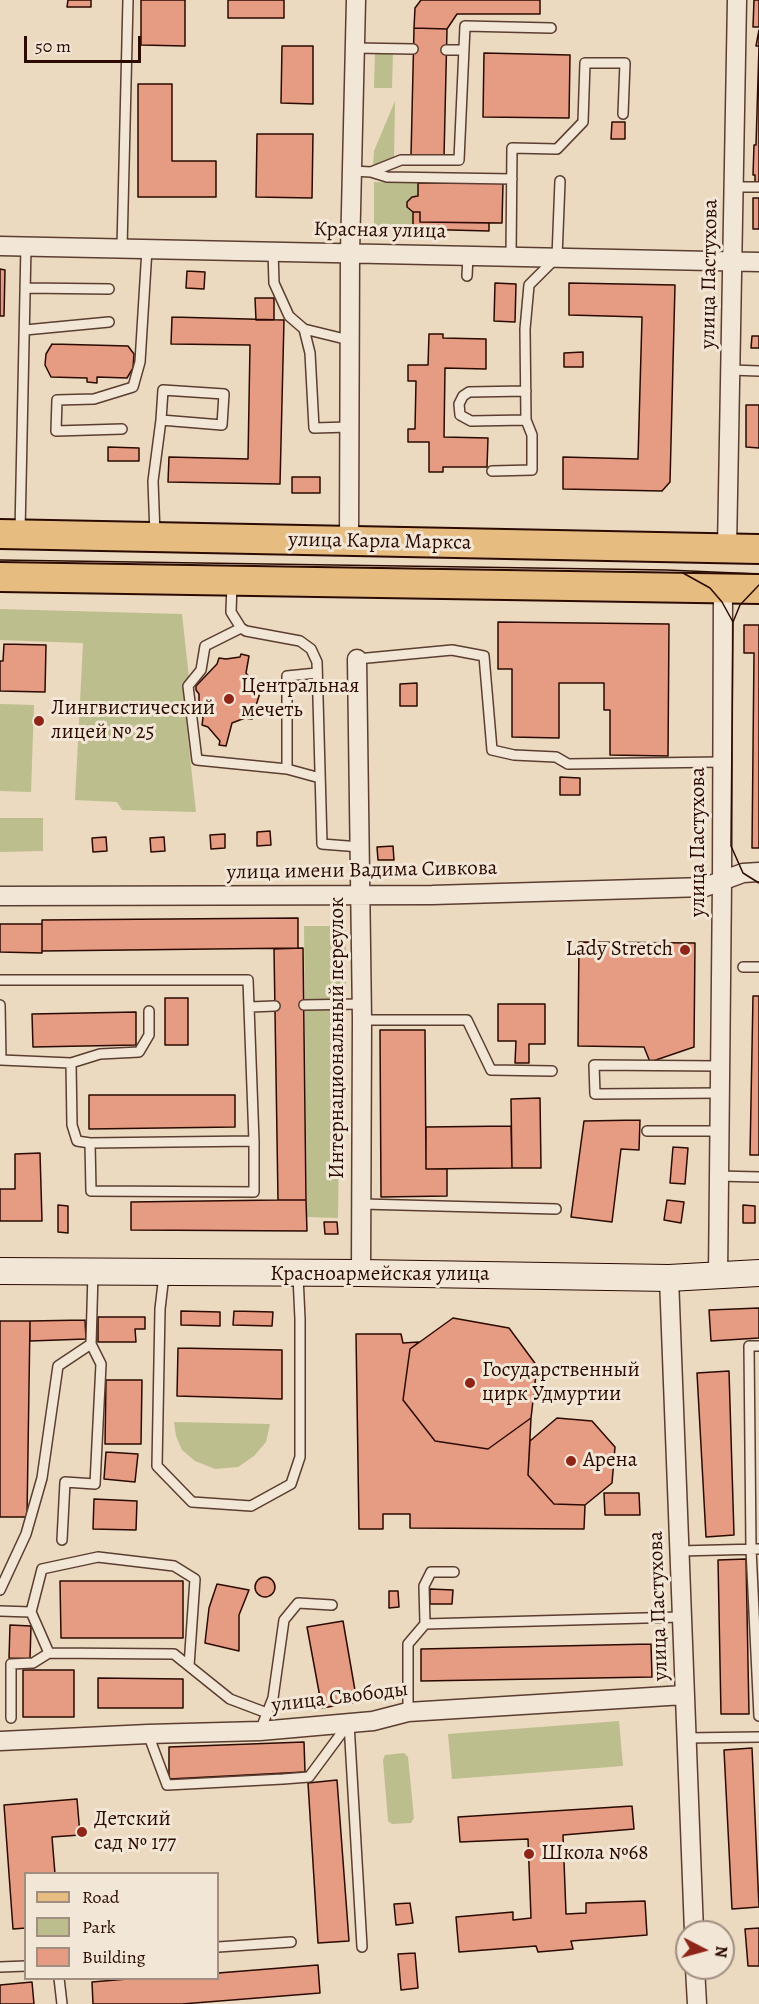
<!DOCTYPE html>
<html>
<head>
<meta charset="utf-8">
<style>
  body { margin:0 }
  #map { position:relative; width:759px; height:2004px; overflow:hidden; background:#ebd9c0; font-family:Alegreya,serif }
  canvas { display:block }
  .legend { position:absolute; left:24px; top:1872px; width:195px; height:108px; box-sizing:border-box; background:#f2e6d6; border:2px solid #a28e80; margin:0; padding:8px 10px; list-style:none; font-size:18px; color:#2b0b00 }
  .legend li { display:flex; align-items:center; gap:12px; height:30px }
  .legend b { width:30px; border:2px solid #a28e80 }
  .north { position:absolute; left:675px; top:1920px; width:60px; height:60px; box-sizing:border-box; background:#f2e6d6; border:2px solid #a28e80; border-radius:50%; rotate:96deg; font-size:16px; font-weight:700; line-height:24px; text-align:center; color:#2b0b00 }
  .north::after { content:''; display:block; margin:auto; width:21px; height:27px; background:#8f2418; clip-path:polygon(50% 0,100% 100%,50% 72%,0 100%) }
  .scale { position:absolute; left:24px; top:36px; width:117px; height:27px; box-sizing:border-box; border:3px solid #2b0b00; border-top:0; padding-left:8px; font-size:18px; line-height:21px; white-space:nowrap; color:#2b0b00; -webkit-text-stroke:4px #f2e6d6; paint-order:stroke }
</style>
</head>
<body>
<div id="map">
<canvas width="759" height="2004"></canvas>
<ul class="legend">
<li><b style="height:8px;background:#e6bc80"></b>Road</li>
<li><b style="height:16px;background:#bdbe8e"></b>Park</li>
<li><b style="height:16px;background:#e69b83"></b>Building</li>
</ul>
<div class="north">N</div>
<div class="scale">50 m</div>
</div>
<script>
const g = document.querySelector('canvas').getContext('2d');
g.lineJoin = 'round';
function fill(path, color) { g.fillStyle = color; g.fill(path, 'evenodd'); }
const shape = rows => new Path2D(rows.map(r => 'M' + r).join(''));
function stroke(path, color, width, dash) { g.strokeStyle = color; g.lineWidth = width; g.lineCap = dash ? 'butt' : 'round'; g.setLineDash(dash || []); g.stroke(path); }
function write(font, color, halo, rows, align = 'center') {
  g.font = font + ' Alegreya,serif'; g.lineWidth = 6; g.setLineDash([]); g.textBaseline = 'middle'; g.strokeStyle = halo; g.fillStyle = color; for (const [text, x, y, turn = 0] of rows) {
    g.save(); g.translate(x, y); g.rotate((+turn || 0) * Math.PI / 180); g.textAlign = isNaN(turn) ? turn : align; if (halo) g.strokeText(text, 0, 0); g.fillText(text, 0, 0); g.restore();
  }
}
const green = shape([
  [375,51,393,52,392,88,374,88],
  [395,101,394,158,373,167,374,151],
  [374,182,418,183,418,196,412,197,407,202,407,207,413,212,420,212,420,222,489,223,489,231,374,228],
  [0,609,182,614,189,678,182,683,196,812,122,810,117,802,75,800,83,643,0,640],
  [0,704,34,705,31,792,0,791],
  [0,818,43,818,43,851,0,852],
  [304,926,346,926,346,995,339,1131,338,1218,307,1217],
  [174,1422,270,1424,266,1442,254,1456,238,1467,215,1469,195,1461,182,1450,176,1436],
  [619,1721,623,1766,452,1779,448,1734],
  [404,1753,408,1757,414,1818,411,1823,392,1824,388,1821,383,1760,385,1755]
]);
const building = shape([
  [68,0,91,0,91,7,67,7,68,0],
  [141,0,185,0,185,46,141,45,141,0],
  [228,0,284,0,284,18,228,18,228,0],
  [421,0,540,0,540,14,457,14,447,29,414,28,415,8,421,0],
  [754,0,759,0,759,27,753,27,754,0],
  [414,28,447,29,444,157,411,156,414,28],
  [759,30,759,182,755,182,755,175,753,175,754,145,756,145,759,46,756,46,759,30],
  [282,46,313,46,313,104,281,103,282,46],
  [484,53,570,55,569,118,483,117,484,53],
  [138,84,172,84,172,161,216,161,216,197,138,197,138,84],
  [612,122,625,122,625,139,611,139,612,122],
  [257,134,313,134,312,198,256,197,257,134],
  [418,183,503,183,502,223,420,222,420,212,413,212,407,207,407,202,412,197,418,196,418,183],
  [753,198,759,198,759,229,753,229,753,198],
  [413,212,420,212,420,222,489,223,489,231,413,229,413,212],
  [0,269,5,270,4,316,0,316,0,269],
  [187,271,205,272,204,289,186,288,187,271],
  [495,283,516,284,515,322,494,321,495,283],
  [569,283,675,285,670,482,662,491,563,489,563,457,638,459,642,317,569,315,569,283],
  [255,298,274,298,274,320,256,320,255,298],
  [172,317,284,320,280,484,168,482,169,457,248,459,250,345,171,344,172,317],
  [429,334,443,334,443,338,486,339,486,369,445,368,444,437,488,438,487,467,443,467,443,472,429,472,429,442,408,442,408,429,415,429,416,381,408,381,408,365,428,365,429,334],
  [752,336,759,336,759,348,751,348,752,336],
  [52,344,128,346,134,354,133,368,127,378,97,377,97,383,87,382,87,378,51,377,45,365,46,354,52,344],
  [583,352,583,367,564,367,564,353,583,352],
  [746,405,759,405,759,448,746,447,746,405],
  [108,447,139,448,139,461,108,461,108,447],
  [292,477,320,477,320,493,292,493,292,477],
  [498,622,669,624,668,756,610,755,610,710,604,710,604,683,559,683,559,738,512,737,512,669,498,669,498,622],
  [744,625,759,625,759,848,752,848,754,653,744,653,744,625],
  [4,644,46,645,45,692,0,691,0,661,3,661,4,644],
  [241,654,249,656,246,673,254,683,262,686,252,719,245,718,232,723,226,746,219,745,220,741,208,727,202,725,203,718,199,705,199,694,196,690,196,686,217,664,219,658,226,659,240,657,241,654],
  [417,683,417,706,400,706,400,684,417,683],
  [560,777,580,778,580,795,560,795,560,777],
  [270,831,271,845,257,846,257,832,270,831],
  [225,834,225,848,211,849,210,835,225,834],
  [106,837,107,851,93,852,92,838,106,837],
  [164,837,165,851,151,852,150,838,164,837],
  [393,846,394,860,378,860,377,847,393,846],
  [298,918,298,948,42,951,42,920,298,918],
  [0,924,42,924,42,953,0,952,0,924],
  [579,942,695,943,694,1047,650,1062,644,1047,578,1046,579,942],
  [303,948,306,1200,278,1200,274,949,303,948],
  [753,996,759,996,759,1155,750,1155,753,996],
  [165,998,188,998,188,1045,165,1045,165,998],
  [498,1004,545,1004,545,1044,529,1044,529,1063,515,1063,516,1041,498,1041,498,1004],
  [136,1012,136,1045,33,1047,32,1014,136,1012],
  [380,1030,425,1030,426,1169,447,1169,447,1196,381,1197,380,1030],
  [89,1095,235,1095,235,1127,89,1129,89,1095],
  [540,1098,541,1168,512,1168,511,1099,540,1098],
  [640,1120,639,1150,621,1149,612,1222,571,1217,584,1121,640,1120],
  [511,1126,512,1168,426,1169,426,1127,511,1126],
  [673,1147,688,1148,685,1184,670,1183,673,1147],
  [40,1153,42,1221,0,1221,0,1189,15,1189,15,1154,40,1153],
  [278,1200,306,1200,307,1231,131,1230,131,1202,278,1200],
  [667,1200,684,1202,681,1223,664,1220,667,1200],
  [58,1205,68,1206,68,1233,58,1232,58,1205],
  [743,1205,755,1206,755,1223,743,1223,743,1205],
  [324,1222,337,1222,338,1234,325,1234,324,1222],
  [759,1308,759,1338,711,1341,709,1310,759,1308],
  [181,1311,220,1312,220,1326,181,1325,181,1311],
  [234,1311,273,1312,272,1326,233,1325,234,1311],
  [98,1317,145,1317,145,1329,135,1329,136,1342,98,1342,98,1317],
  [453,1318,509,1328,537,1366,531,1418,488,1449,435,1441,403,1400,410,1349,453,1318],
  [85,1320,86,1339,30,1341,30,1321,85,1320],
  [0,1321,30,1321,27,1517,0,1517,0,1321],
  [356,1334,401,1334,403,1343,419,1342,410,1349,403,1400,435,1441,488,1449,531,1418,528,1475,554,1504,585,1505,584,1529,410,1528,410,1514,383,1514,383,1529,359,1529,356,1334],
  [178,1348,282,1350,282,1399,177,1396,178,1348],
  [729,1371,734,1535,706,1537,697,1373,729,1371],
  [106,1380,142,1380,141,1444,105,1444,106,1380],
  [557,1418,592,1421,615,1447,612,1483,585,1505,554,1504,528,1475,530,1441,557,1418],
  [106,1452,138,1454,135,1482,104,1479,106,1452],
  [604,1493,639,1493,640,1515,605,1515,604,1493],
  [94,1499,137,1501,136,1530,93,1529,94,1499],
  [746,1559,749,1714,721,1714,718,1560,746,1559],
  '255 1587a10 10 0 1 1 20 0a10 10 0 1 1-20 0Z',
  [60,1581,183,1581,183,1638,61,1638,60,1581],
  [217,1584,249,1590,239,1615,239,1651,205,1643,209,1608,217,1584],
  [430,1589,453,1590,452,1604,430,1604,430,1589],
  [389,1591,398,1591,399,1607,389,1608,389,1591],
  [343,1621,357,1702,322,1708,307,1627,343,1621],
  [10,1625,31,1626,30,1659,9,1658,10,1625],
  [651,1644,652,1677,421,1681,421,1649,651,1644],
  [23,1670,74,1670,74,1717,23,1717,23,1670],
  [98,1678,183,1679,183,1708,98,1708,98,1678],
  [304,1742,305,1772,169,1779,169,1747,304,1742],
  [752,1748,759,1907,732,1909,724,1750,752,1748],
  [337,1780,349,1941,318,1943,308,1783,337,1780],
  [77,1799,80,1835,52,1837,55,1874,26,1874,26,1928,13,1929,4,1805,77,1799],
  [632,1806,634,1829,563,1835,566,1914,586,1913,586,1903,645,1901,647,1935,571,1941,573,1949,538,1952,536,1946,459,1952,456,1917,513,1912,513,1920,531,1918,528,1839,460,1842,458,1817,632,1806],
  [410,1903,413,1923,396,1925,394,1904,410,1903],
  [759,1928,759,1966,748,1966,745,1929,759,1928],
  [415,1953,418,1988,401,1990,398,1954,415,1953],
  [318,1965,320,1993,182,2004,93,2004,92,1982,139,1978,218,1978,218,1973,318,1965],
  [32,1982,34,2004,0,2004,0,1985,32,1982]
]);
const lane = shape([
  [355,48,413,49],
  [446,50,464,50],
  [352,171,371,172,387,177,512,179],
  [371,172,401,160,459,160,465,26,551,28],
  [734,187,759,187],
  [122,248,128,0],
  [273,251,274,283,289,316,304,329,310,353,314,428,349,427],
  [511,256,512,148,557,149,583,122,585,63,625,63,623,114],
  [467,276,468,256],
  [26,288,109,289],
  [304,329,349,340],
  [25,330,109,322],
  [731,370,759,371],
  [526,391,469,392,463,396,459,404,460,415,471,421,526,420],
  [122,429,56,431,57,400,94,399,133,387,140,362,147,249],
  [492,471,532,470,532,435,526,420,525,329,529,285,557,257,560,181],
  [20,531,26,246],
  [155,535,153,481,161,420,222,425,224,394,163,390,161,420],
  [232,583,231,612,241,628,246,631,300,641,311,649,317,662,322,844,360,847],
  [241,628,205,646,201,670,188,686,197,760,287,769],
  [357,659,452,650,484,656,492,750,514,755,556,757,568,764,722,762],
  [317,673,287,676,287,769,320,778],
  [743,967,759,967],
  [0,980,248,980,254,1141],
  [0,1005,1,1060,71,1063,72,1125,77,1141,90,1143,254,1141,254,1192,91,1191,90,1143],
  [304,1005,361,1004],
  [250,1007,275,1006],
  [362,1020,467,1020,491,1070,552,1071],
  [71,1063,100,1054,139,1052,149,1035,149,1011],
  [719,1093,595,1094,594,1065,719,1066],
  [647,1131,718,1131],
  [717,1176,759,1177],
  [362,1204,556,1209],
  [164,1275,160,1309,157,1466,192,1502,251,1506,291,1484,300,1457,300,1319,298,1276],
  [759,1346,749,1346,751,1549,759,1716],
  [62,1540,65,1482,95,1484,101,1364,91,1344],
  [679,1551,759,1549],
  [0,1590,26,1534,42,1478,58,1366,91,1344,93,1273],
  [0,1611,31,1612],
  [425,1624,424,1586,431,1572,454,1572],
  [189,1666,195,1579,174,1566,98,1557,42,1569,31,1612,49,1653,174,1654,230,1699,267,1713],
  [408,1712,408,1644,425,1624,681,1617],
  [11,1718,11,1664,33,1663,49,1653],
  [349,1723,362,1947],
  [260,1731,273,1698,284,1620,298,1603,332,1605],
  [148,1734,167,1785,283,1779,309,1777,349,1723],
  [686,1738,759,1737],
  [218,1947,291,1942],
  [0,1967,26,1966],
  [59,1978,62,2004]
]);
const street = shape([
  [0,246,759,262],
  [349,541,350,253,356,0],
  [727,548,737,0],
  [357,659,362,1020,361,1273],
  [0,896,432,895,705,887,743,873,759,872],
  [718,1276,722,881,723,588],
  [669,1278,694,1932],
  [0,1741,148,1734,260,1731,373,1721,408,1712,684,1695],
  [695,1968,697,2004]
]);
const secondary = shape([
  [0,1271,361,1273,669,1278,759,1273]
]);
const primary = shape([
  [0,534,759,549],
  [0,577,759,589]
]);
const tram = shape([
  [0,560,667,570,759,574],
  [683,573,710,588,722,602,733,622],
  [759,585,740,605,733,622,731,846,743,873,759,883]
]);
const markers = [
  [229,699,6,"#8f2418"],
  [39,721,6,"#8f2418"],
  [685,950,6,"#8f2418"],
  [470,1383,6,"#8f2418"],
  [571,1461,6,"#8f2418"],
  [82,1832,6,"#8f2418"],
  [529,1854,6,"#8f2418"]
];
const streetNames = [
  ["Красная улица",380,231,1],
  ["улица Пастухова",710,274,-89],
  ["улица Карла Маркса",380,542,1],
  ["улица Пастухова",699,842,-90],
  ["улица имени Вадима Сивкова",362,871,-1],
  ["Интернациональный переулок",338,1038,-90],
  ["Красноармейская улица",380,1275],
  ["улица Пастухова",659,1606,-92],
  ["улица Свободы",340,1698,-7]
];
const poiNames = [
  ["Центральная",241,687],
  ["мечеть",241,711],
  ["Лингвистический",51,709],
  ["лицей № 25",51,733],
  ["Lady Stretch",673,950,"right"],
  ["Государственный",482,1371],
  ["цирк Удмуртии",482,1395],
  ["Арена",583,1461],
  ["Детский",94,1820],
  ["сад № 177",94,1844],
  ["Школа №68",541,1854]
];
fill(green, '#bdbe8e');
fill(building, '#e69b83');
stroke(building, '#2b0b00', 1.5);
stroke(lane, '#5b3e30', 12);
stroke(street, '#5b3e30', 21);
stroke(secondary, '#2b0b00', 28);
stroke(primary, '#2b0b00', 32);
stroke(lane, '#f2e6d6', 9);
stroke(street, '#f2e6d6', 18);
stroke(secondary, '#f2e6d6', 26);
stroke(primary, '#e6bc80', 28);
stroke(tram, '#2b0b00', 1.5);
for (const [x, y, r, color] of markers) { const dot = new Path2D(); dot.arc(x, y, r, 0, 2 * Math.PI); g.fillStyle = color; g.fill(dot); stroke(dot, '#f2e6d6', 2); }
write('21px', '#2b0b00', '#f2e6d6', streetNames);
write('21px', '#2b0b00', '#f2e6d6', poiNames, 'left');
</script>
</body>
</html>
